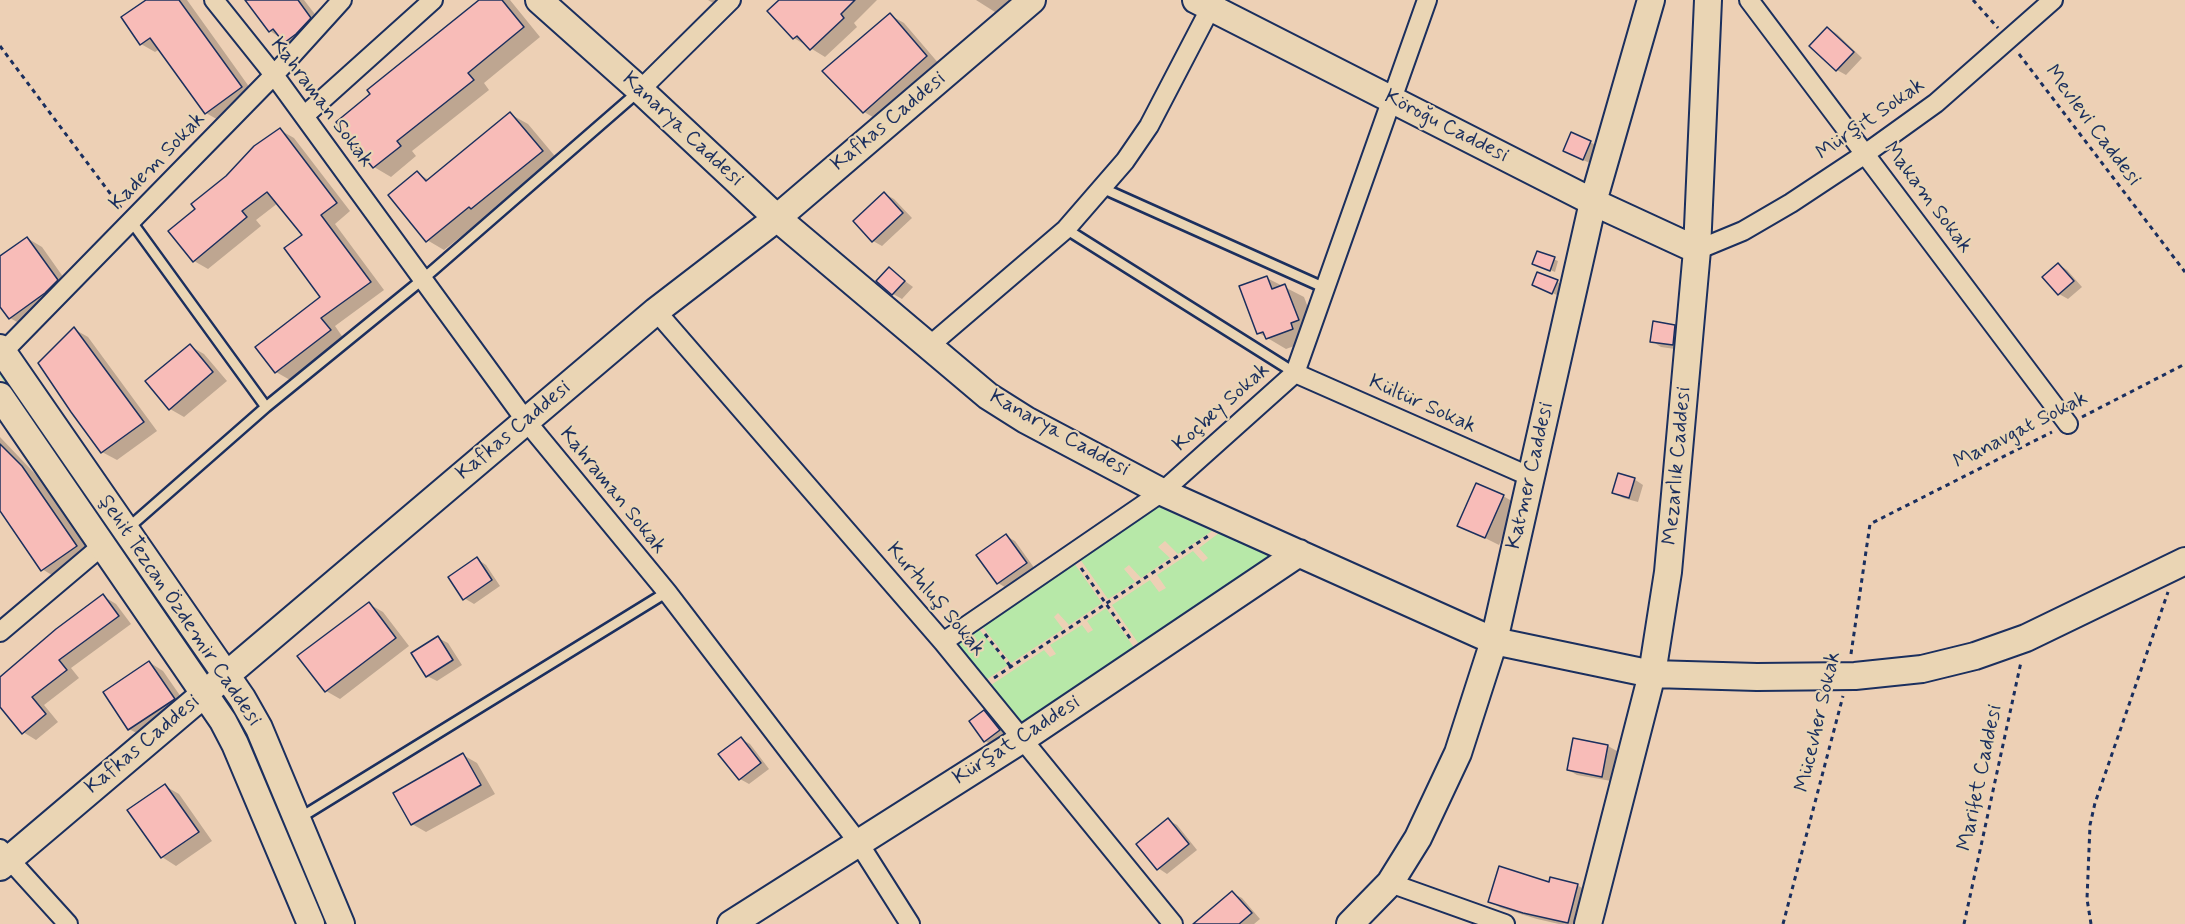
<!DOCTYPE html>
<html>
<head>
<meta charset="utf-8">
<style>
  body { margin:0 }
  canvas { display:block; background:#edd0b5 }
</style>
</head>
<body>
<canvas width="2185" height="924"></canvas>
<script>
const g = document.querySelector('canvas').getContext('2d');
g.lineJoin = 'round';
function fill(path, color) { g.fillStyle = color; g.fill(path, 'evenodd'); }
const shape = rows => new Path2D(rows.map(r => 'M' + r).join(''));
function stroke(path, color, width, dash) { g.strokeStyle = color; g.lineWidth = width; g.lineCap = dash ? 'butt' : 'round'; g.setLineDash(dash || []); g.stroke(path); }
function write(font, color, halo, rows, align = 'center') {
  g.font = font + ' Mynerve,sans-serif'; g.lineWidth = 4.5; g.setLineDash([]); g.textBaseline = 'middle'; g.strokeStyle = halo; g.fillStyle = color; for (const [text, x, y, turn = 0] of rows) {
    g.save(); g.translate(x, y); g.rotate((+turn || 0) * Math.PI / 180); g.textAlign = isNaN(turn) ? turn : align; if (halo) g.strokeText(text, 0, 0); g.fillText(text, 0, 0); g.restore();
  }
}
const green = shape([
  [0,365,195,647,191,650,0,376],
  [1157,506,1212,531,1178,554,1165,541,1158,547,1170,558,1141,578,1129,565,1124,569,1135,582,1108,599,1080,559],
  [1219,533,1273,558,1143,650,1112,605,1150,580,1159,592,1166,588,1157,575,1193,551,1203,562,1208,558,1199,548],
  [1074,563,1102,603,1069,625,1058,613,1054,617,1063,629,1011,663,982,626],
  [1106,608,1138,653,1025,725,991,685,1044,650,1050,657,1056,654,1050,645,1082,625,1088,633,1093,630,1087,621],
  [978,628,1008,665,986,680,958,648,959,641],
  [245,728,330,924,323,924,239,729]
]);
const shadow = shape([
  [148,0,187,0,255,95,220,121,206,113,160,49,155,52,141,44],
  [247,0,304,0,324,26,299,50,270,31],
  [481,0,510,0,540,37,484,83,489,90,412,151,416,156,391,177,374,167,338,122],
  [708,0,735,0,725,10],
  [781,0,877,0,854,23,857,27,825,57,794,38],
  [976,0,1026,0,1006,19],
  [890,15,904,23,940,65,878,120,864,112,824,71],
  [1828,28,1837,34,1862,58,1846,75,1837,70],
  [510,114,528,124,559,161,490,218,487,216,444,250,427,240,417,173,429,180],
  [280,130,294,138,350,211,335,224,384,290,335,326,344,339,290,380,276,372,322,297,305,235,278,203,256,220,261,226,208,269,194,261,197,209],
  [1590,142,1599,147,1592,164,1574,156],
  [885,194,894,199,912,218,882,246,873,241],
  [27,238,42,247,71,288,24,326,10,318,0,304,0,258],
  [1538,253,1558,261,1555,272,1538,265],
  [2058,264,2067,270,2082,287,2068,299,2059,294],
  [889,269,913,287,902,299,893,294],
  [1267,278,1304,297,1317,331,1311,340,1286,349,1259,333],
  [1557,282,1561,284,1557,295,1538,287],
  [1675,326,1684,331,1682,350,1661,347,1652,341],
  [74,329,88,337,157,431,117,460,102,452],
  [190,346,204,354,227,381,184,417,170,409],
  [0,437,39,478,94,557,60,580,42,569,0,508],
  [1634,479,1643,485,1638,502,1623,498,1614,492],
  [1503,496,1517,504,1499,545,1459,525],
  [1006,536,1015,541,1035,569,1008,589,998,583,979,555],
  [477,559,486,565,500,586,474,604,464,598],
  [103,596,116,604,131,624,71,668,79,678,44,705,58,722,36,740,23,732,0,704,0,678],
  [369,604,383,612,409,646,340,699,326,691],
  [438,638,448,643,462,665,437,681,427,676],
  [149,662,163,671,188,707,144,737,129,729],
  [984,711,993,717,1008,736,994,746,985,741],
  [741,739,750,744,769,769,749,784,740,779,721,754],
  [1574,740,1608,746,1617,751,1611,781,1577,775,1568,770],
  [463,755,477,763,495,794,426,832,412,824],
  [165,786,179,794,212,841,176,866,162,857,130,811],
  [1168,820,1177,825,1197,850,1167,874,1158,868],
  [1550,884,1577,885,1589,892,1581,924,1559,924,1537,919,1501,908,1489,901],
  [1232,893,1242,898,1260,919,1254,924,1205,924]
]);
const building = shape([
  [146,0,179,0,242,87,205,114,150,38,140,45,121,17,146,0],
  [245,0,298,0,311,18,296,34,284,43,273,29,269,32,245,0],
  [479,0,502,0,524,27,468,73,474,80,397,141,401,146,373,168,336,122,370,94,367,90,479,0],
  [779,0,855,0,841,14,844,18,810,50,797,36,793,39,767,11,779,0],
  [890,13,927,56,863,113,822,71,890,13],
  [1827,27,1854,52,1836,71,1809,46,1827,27],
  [510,112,543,151,471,209,469,207,426,242,388,195,417,171,426,181,510,112],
  [280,128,337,203,321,215,371,282,321,318,331,330,275,373,255,347,320,297,284,248,302,235,267,192,242,211,247,217,193,262,168,231,195,209,191,204,226,176,254,146,280,128],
  [1571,132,1591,141,1583,160,1563,151,1571,132],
  [884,192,903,213,872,242,853,221,884,192],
  [27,237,58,280,45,293,9,319,0,307,0,256,27,237],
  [1537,251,1555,257,1550,271,1532,264,1537,251],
  [2058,263,2074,281,2058,295,2042,277,2058,263],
  [889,267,905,281,892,295,876,281,889,267],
  [1537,272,1558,280,1552,294,1532,285,1537,272],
  [1267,276,1272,289,1285,284,1299,320,1291,323,1293,329,1266,339,1263,332,1257,334,1239,286,1267,276],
  [1653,321,1675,325,1673,345,1650,342,1653,321],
  [74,327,144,422,101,453,71,412,38,363,74,327],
  [190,344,213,372,169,410,145,381,190,344],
  [0,444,22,466,77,546,41,571,0,511,0,444],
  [1618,473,1635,478,1629,498,1612,493,1618,473],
  [1476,483,1504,495,1485,538,1457,526,1476,483],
  [1006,534,1027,563,997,584,976,555,1006,534],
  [477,557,492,580,463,600,448,577,477,557],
  [103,594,119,616,59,660,67,670,32,697,46,714,22,734,0,707,0,677,56,629,103,594],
  [369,602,396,638,325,692,297,656,369,602],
  [438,636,453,660,426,677,411,653,438,636],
  [149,661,175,699,128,730,103,692,149,661],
  [984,710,1000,730,984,742,969,721,984,710],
  [741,737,761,763,739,780,718,754,741,737],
  [1573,738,1608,745,1602,777,1567,770,1573,738],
  [463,753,481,785,411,825,393,793,463,753],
  [165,784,199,832,161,858,127,810,165,784],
  [1168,818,1189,844,1157,870,1136,844,1168,818],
  [1499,866,1549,882,1550,877,1578,884,1568,923,1523,913,1488,902,1499,866],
  [1232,891,1252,913,1239,924,1193,924,1232,891]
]);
const path = shape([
  [1973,0,1998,28],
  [0,46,121,208],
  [2019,54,2185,272],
  [2082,417,2185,364],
  [1081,568,1132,641],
  [985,634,1011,667],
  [1851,654,1870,524,2052,432],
  [994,678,1208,536],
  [1783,924,1843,696],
  [1964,924,2021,662],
  [2091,924,2087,899,2090,825,2095,803,2168,592]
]);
const lane = shape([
  [1102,188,1325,288],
  [131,221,266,407],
  [1066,229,1295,373],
  [127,529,266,407,423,279,639,91],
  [298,819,667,592]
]);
const street = shape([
  [214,0,274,75,526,421,667,592,858,842,910,924],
  [1749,0,2068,424],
  [640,90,731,0],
  [304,116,433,0],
  [1697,250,1743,231,1791,203,1865,154,1936,103,2053,0],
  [656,311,943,642,1173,924],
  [928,347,1066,229,1125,161,1149,126,1211,7],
  [3,352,274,75,342,0],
  [1295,373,1531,477],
  [0,632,103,545],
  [943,642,1162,492,1295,373,1427,0],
  [0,849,68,924],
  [1390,883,1505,924]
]);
const secondary = shape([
  [539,0,640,90,777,218,988,396,1026,420,1162,492,1494,641,1652,674,1757,677,1855,676,1922,669,1975,656,2026,638,2185,561],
  [1196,0,1593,202,1697,250],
  [0,348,242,698,259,728,341,924],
  [0,396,223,721,235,744,311,924],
  [0,867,656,311,777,218,1032,0],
  [731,924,1021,740,1299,553],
  [1350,924,1390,883,1418,838,1458,753,1494,641,1593,202,1651,0],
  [1588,924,1652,674,1668,572,1697,250,1708,0]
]);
const streetNames = [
  ["Kahraman Sokak",321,103,53],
  ["Mürşit Sokak",1871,120,-35],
  ["Kafkas Caddesi",889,122,-40],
  ["Mevlevi Caddesi",2092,126,53],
  ["Köroğu Caddesi",1446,127,27],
  ["Kanarya Caddesi",682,130,43],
  ["Kadem Sokak",158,162,-46],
  ["Makam Sokak",1927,198,53],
  ["Kültür Sokak",1422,405,24],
  ["Koçbey Sokak",1222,408,-42],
  ["Kafkas Caddesi",514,431,-40],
  ["Manavgat Sokak",2021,431,-27],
  ["Kanarya Caddesi",1059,434,29],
  ["Mezarlık Caddesi",1678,466,-85],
  ["Katmer Caddesi",1531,476,-77],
  ["Kahraman Sokak",612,491,51],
  ["Kurtuluş Sokak",935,600,50],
  ["Şehit Tezcan Özdemir Caddesi",179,611,56],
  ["Mücevher Sokak",1819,722,-77],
  ["Kürşat Caddesi",1017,741,-33],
  ["Kafkas Caddesi",143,745,-40],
  ["Marifet Caddesi",1981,778,-78]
];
fill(green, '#b7e8a8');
fill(shadow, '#0003');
fill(building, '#f8bcb8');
stroke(building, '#1b2f5e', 1.5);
stroke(lane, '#1b2f5e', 14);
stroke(street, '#1b2f5e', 22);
stroke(secondary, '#1b2f5e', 30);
stroke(path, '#1b2f5e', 3, [4.5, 4.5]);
stroke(lane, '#ead5b4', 9);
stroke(street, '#ead5b4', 18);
stroke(secondary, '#ead5b4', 26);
write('21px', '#1b2f5e', '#ead5b4', streetNames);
</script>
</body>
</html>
